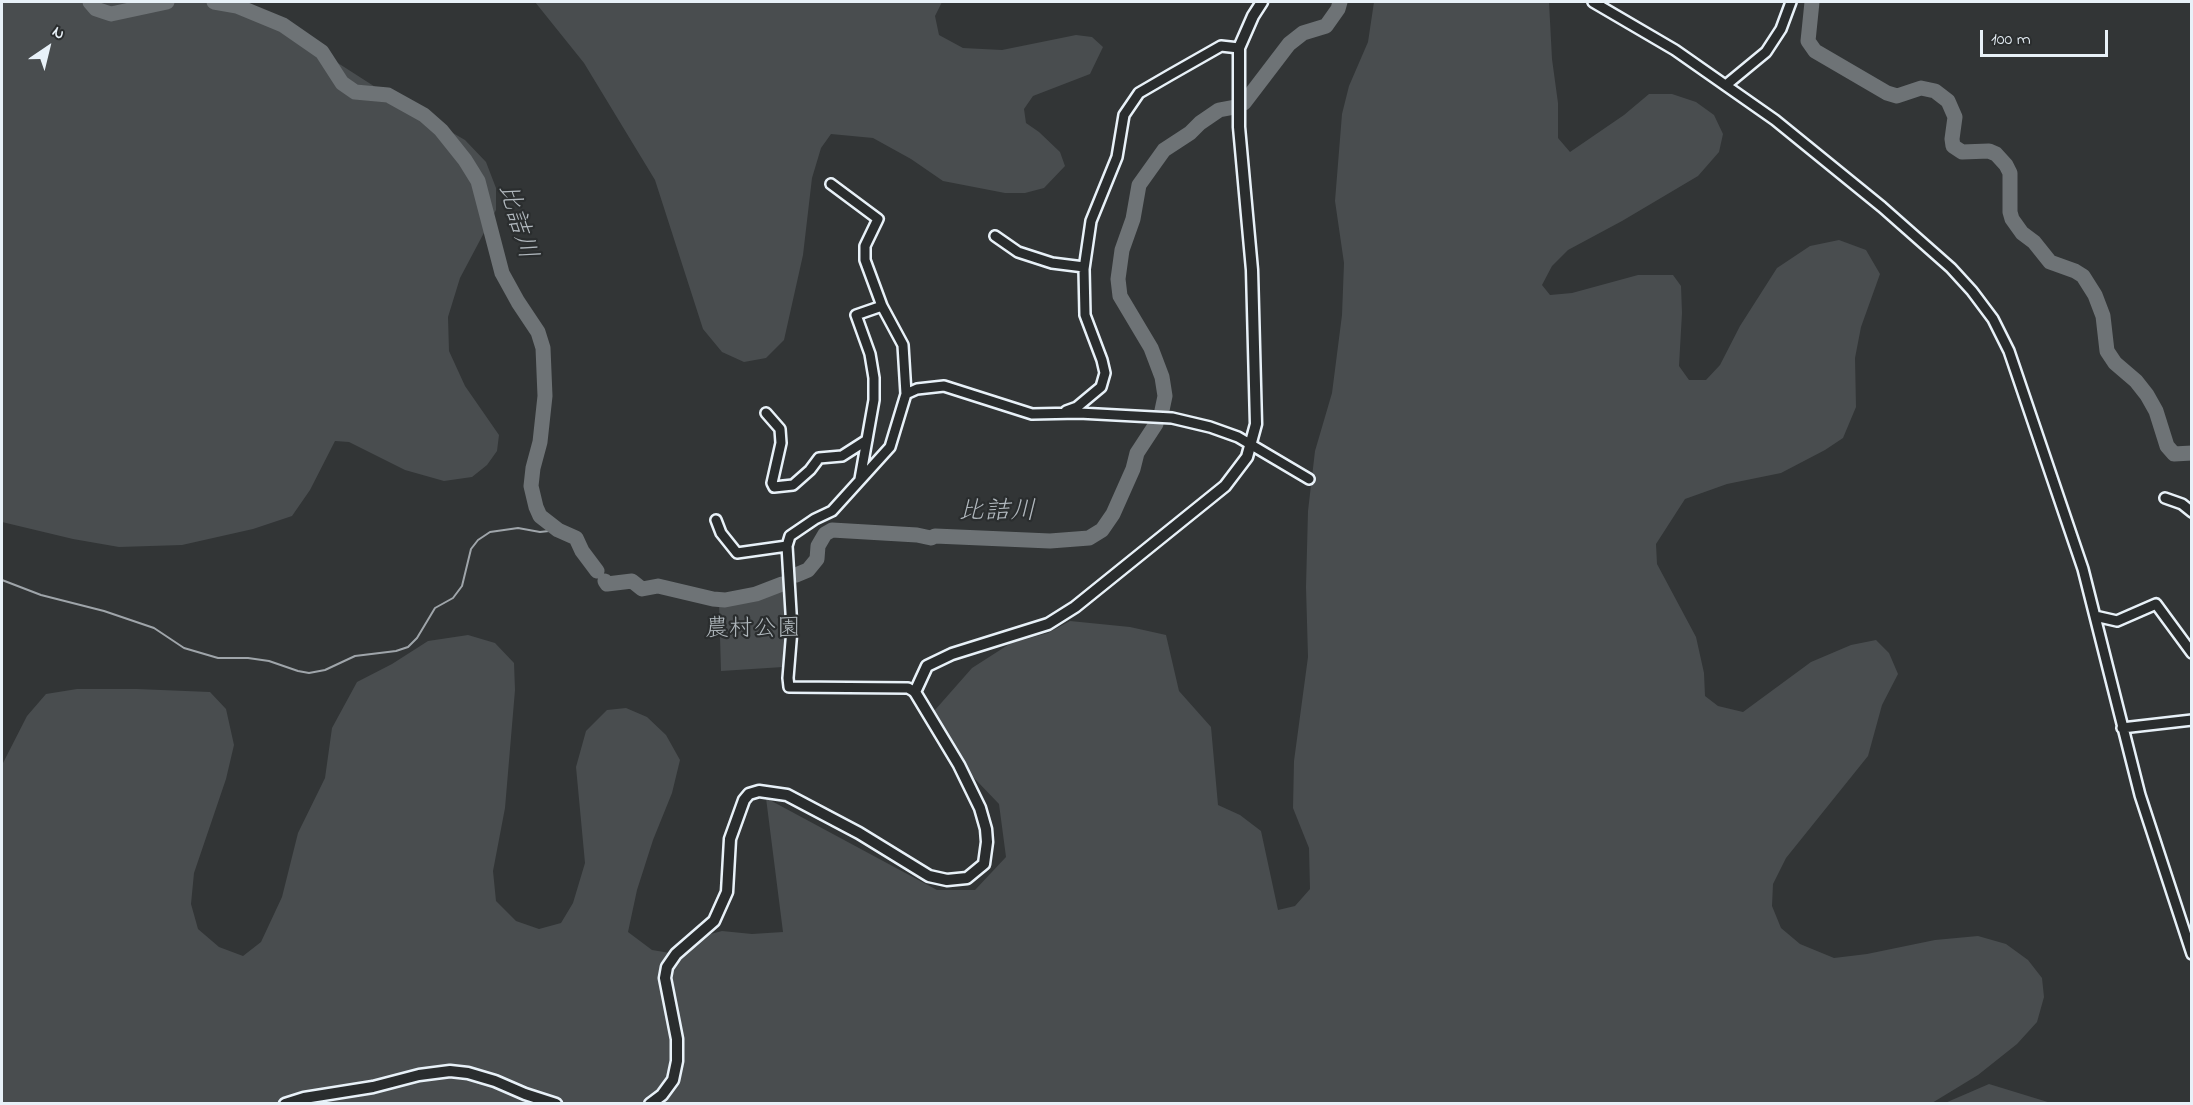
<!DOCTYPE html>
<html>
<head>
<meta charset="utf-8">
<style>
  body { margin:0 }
  #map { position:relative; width:2193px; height:1105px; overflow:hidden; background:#323536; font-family:"Indie Flower",sans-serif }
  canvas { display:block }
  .frame { position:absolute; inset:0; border:3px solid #e8f1f8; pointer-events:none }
  .north { position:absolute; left:18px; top:18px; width:60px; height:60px; -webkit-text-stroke:4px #2a2d2e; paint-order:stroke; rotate:35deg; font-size:16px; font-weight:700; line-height:24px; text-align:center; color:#e8f1f8 }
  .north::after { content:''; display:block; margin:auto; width:21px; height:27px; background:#e8f1f8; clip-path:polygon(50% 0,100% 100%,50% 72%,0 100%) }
  .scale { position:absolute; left:1980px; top:30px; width:128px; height:27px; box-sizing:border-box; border:3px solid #e8f1f8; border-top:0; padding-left:8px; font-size:18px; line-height:21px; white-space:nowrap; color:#e8f1f8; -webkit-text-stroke:4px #2a2d2e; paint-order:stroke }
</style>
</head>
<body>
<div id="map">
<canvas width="2193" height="1105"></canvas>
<div class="frame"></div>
<div class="north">N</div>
<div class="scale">100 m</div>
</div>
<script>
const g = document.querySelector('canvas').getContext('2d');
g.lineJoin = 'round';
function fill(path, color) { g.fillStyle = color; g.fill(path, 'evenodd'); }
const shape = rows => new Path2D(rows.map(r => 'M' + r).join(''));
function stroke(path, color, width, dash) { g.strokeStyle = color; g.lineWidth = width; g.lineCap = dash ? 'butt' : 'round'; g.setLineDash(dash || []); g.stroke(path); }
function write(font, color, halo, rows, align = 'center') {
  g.font = font + ' "Indie Flower","Klee One",sans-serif'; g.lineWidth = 4.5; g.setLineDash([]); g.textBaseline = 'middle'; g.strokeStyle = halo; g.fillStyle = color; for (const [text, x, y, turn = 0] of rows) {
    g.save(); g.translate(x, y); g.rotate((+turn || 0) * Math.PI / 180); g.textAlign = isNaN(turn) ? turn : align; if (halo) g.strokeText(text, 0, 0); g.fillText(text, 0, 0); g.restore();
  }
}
const green = shape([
  [2,2,236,2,249,6,394,99,465,140,486,162,496,188,496,210,460,278,448,317,449,351,465,386,499,435,497,451,487,465,472,477,444,481,405,470,349,442,335,441,310,490,292,516,253,529,182,545,119,547,73,539,2,522],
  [535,2,942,2,935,16,939,35,963,48,1002,50,1076,35,1092,37,1103,47,1090,74,1033,96,1024,109,1026,123,1039,132,1060,152,1065,166,1044,188,1025,193,1005,193,943,181,911,159,873,138,831,134,821,148,812,178,803,255,784,340,766,358,744,362,722,352,703,329,655,180,584,63],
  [1374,2,1549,2,1552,59,1558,103,1558,138,1570,152,1624,115,1649,94,1672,94,1696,102,1714,115,1723,134,1719,152,1698,176,1622,221,1568,250,1552,266,1542,285,1550,295,1572,293,1638,275,1673,275,1681,286,1682,313,1679,366,1689,380,1706,380,1720,365,1740,326,1777,268,1810,246,1839,240,1866,250,1880,274,1861,327,1855,358,1856,407,1843,438,1825,450,1781,473,1727,484,1685,499,1656,544,1657,564,1696,637,1704,673,1705,696,1718,706,1743,712,1811,662,1851,645,1876,640,1889,653,1898,674,1882,705,1868,756,1786,858,1773,884,1772,906,1781,928,1800,944,1834,958,1867,954,1935,940,1978,936,2006,944,2028,960,2042,978,2044,997,2037,1022,2017,1044,1978,1075,1932,1103,2,1103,2,765,27,716,46,694,77,689,137,689,210,692,226,709,234,745,226,779,194,873,191,904,198,929,219,947,243,956,261,942,282,897,298,833,325,778,332,728,357,682,392,664,428,641,468,635,495,643,514,663,515,690,505,808,493,871,496,901,516,921,539,929,561,923,573,903,585,863,576,767,586,731,607,710,626,708,647,717,666,735,680,760,672,793,653,840,637,890,628,932,652,950,676,954,699,937,722,931,752,934,783,932,766,798,937,890,975,890,1006,857,999,804,951,754,934,725,935,710,972,668,1011,643,1048,633,1070,621,1130,627,1166,635,1179,691,1211,727,1218,805,1240,815,1261,831,1278,910,1295,906,1310,889,1309,848,1293,808,1294,761,1308,657,1306,587,1308,511,1315,451,1332,393,1342,315,1344,263,1335,201,1342,114,1349,86,1368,42],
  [785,587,786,633,783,667,721,671,719,602,765,595],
  [1989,1084,2051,1103,1945,1103]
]);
const stream = shape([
  [2,580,41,595,104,611,154,628,184,648,218,658,248,658,269,661,298,671,309,673,325,670,355,656,396,651,408,647,417,638,435,608,453,598,462,586,471,549,478,540,490,532,518,528,540,532,558,530]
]);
const river = shape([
  [90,2,96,9,111,14,167,2],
  [214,2,237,6,283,25,322,52,342,83,355,92,388,95,424,115,441,130,465,160,478,181,502,273,518,302,538,332,543,348,545,396,540,442,533,468,531,486,536,507,540,516,558,530,576,538,582,551,597,571],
  [1812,2,1808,41,1815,51,1887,93,1897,96,1921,88,1935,91,1948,101,1955,117,1952,139,1953,146,1962,152,1989,151,1996,154,2006,165,2010,173,2010,212,2012,219,2022,233,2034,242,2050,262,2075,271,2083,276,2095,295,2103,316,2107,351,2115,363,2136,381,2147,395,2156,411,2167,446,2174,454,2192,453],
  [1244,103,1289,44,1303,33,1326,26,1338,9,1340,2],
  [1161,415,1165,396,1162,377,1151,348,1120,296,1118,279,1122,250,1133,219,1139,185,1164,150,1190,133,1200,123,1219,110,1235,107],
  [796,575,808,570,817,559,818,546,825,534,832,530,917,535,931,538,935,536,1050,541,1089,538,1102,530,1113,514,1133,469,1137,453,1156,424],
  [605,581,607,584,632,581,642,589,658,586,713,599,725,600,756,594,782,584]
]);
const minor = shape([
  [1593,2,1675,50,1775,120,1882,207,1951,268,1972,291,1993,319,2009,351,2083,569,2140,795,2192,954],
  [1726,85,1766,52,1781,29,1791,2],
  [831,184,878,219,865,246,865,260,882,306,856,315,870,354,874,378,874,400,860,479],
  [995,236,1018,252,1052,263,1084,267],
  [882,306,903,345,906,394],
  [1066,411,1077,407,1101,387,1105,373,1102,360,1085,315,1084,269,1091,221,1117,157,1124,115,1139,93,1170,75,1221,46,1239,48],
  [766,413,780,429,781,443,772,483,774,487,793,485,810,470,819,458,842,456,867,440],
  [2165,498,2182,504,2192,512],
  [716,520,721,533,737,553,787,546],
  [2095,616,2117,621,2156,604,2192,653],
  [915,692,908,688,789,687,788,678,792,629,787,546,790,536,815,519,832,511,890,447,906,394,917,389,944,386,1032,414,1079,413,1172,418,1210,427,1238,437,1309,479],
  [2122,728,2192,720]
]);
const tertiary = shape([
  [285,1104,304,1098,373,1087,419,1075,450,1071,468,1073,495,1081,525,1094,556,1104],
  [650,1104,662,1095,673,1080,677,1061,677,1039,665,978,667,967,676,954,714,921,727,892,730,839,744,800,749,794,759,791,787,795,859,833,929,876,947,880,967,878,984,864,987,842,986,829,980,808,959,765,915,692,927,666,952,654,1048,624,1075,607,1225,486,1247,457,1256,424,1252,270,1239,127,1239,48,1253,16,1262,2]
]);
const parkNames = [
  ["農村公園",753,631]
];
const waterNames = [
  ["比詰川",515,222,73],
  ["比詰川",997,514]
];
fill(green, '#494d4f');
stroke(stream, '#9fa5aa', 2);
stroke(river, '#6e7376', 15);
stroke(minor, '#e8f1f8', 14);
stroke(tertiary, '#e8f1f8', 15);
stroke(minor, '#2a2d2e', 9);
stroke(tertiary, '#2a2d2e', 10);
write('24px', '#b0b8bd', '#2a2d2e', parkNames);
write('italic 26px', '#b1b8be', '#2a2d2e', waterNames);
</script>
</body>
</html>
